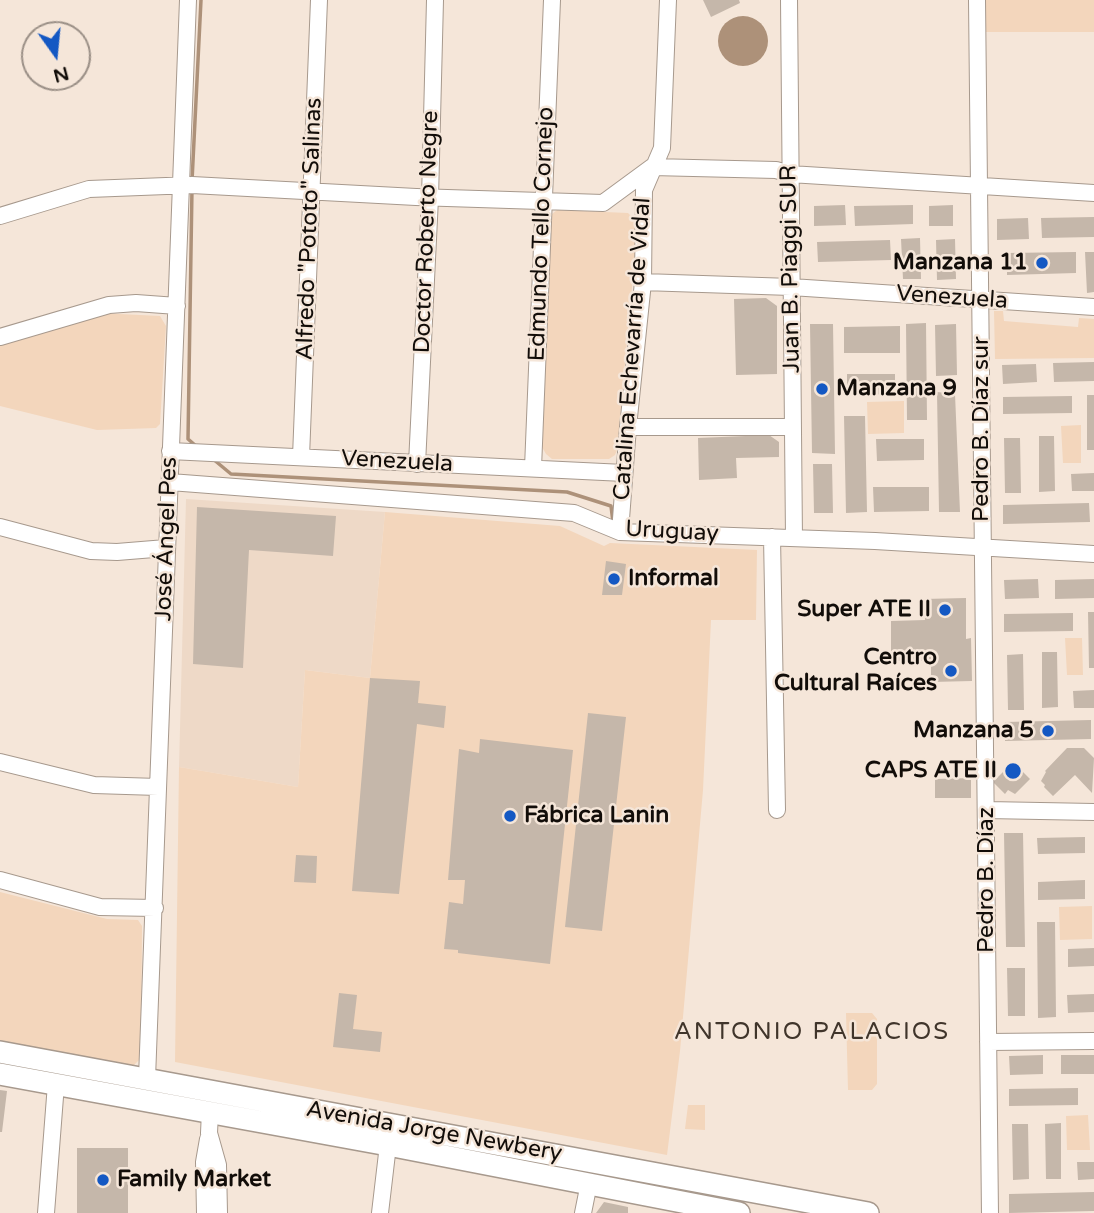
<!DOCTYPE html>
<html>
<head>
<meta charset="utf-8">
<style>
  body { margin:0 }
  #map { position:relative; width:1094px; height:1213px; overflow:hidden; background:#f5e6d9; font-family:"Varela Round",sans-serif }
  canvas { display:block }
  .north { position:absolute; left:21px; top:21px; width:70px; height:70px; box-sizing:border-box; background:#f5e6d9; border:2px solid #9a8f86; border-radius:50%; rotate:165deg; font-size:19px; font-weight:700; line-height:28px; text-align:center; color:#120d09 }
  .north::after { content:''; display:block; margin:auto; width:24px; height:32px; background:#1458c3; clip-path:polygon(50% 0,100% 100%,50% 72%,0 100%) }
</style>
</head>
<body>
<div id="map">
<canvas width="1094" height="1213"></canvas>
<div class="north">N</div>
</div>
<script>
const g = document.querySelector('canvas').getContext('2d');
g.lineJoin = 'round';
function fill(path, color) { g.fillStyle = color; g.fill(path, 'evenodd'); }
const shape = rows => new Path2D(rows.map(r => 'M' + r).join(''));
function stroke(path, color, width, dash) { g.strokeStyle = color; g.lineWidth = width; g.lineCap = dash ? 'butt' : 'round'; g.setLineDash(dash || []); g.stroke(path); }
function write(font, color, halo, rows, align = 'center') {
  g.font = font + ' "Varela Round",sans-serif'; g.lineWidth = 5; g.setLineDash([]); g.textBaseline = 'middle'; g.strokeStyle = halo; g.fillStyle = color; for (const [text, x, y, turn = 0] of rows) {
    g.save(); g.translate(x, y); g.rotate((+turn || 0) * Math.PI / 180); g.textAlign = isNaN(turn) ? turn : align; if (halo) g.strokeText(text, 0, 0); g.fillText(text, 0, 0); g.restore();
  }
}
const built = shape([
  [186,499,385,512,370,678,305,670,298,787,179,767]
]);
const green = shape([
  [984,0,1094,0,1094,32,984,32],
  [557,210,628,213,638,223,617,450,615,455,609,459,552,459,546,454,542,447,551,215],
  [994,311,1003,311,1004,321,1078,327,1079,318,1094,319,1094,358,995,359],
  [99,313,160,316,166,326,160,424,156,428,97,430,0,406,0,342],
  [904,401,904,433,868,434,867,402],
  [1081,425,1081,463,1063,463,1061,426],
  [385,512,560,526,604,546,610,543,757,550,756,620,711,620,703,790,680,1051,667,1155,175,1062,179,767,298,787,305,670,370,678],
  [1065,638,1082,638,1083,675,1067,675],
  [0,892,107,919,138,920,142,926,141,1058,131,1068,0,1045],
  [1092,906,1092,939,1060,940,1059,907],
  [846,1013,872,1013,877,1019,877,1084,872,1090,848,1090],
  [688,1105,705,1105,705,1130,685,1129],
  [1088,1115,1090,1150,1067,1150,1066,1116]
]);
const water = shape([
  '718 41a25 25 0 1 1 50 0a25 25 0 1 1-50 0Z'
]);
const stream = shape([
  [192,181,201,0],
  [192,188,188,439,196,446],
  [213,459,231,474,567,492,611,506,613,522]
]);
const building = shape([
  [703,0,739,0,740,3,711,17],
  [845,205,846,225,814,226,814,206],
  [913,205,913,224,855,226,854,206],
  [953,205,953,226,929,226,929,206],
  [1094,217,1094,237,1042,238,1041,218],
  [1028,218,1029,239,997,240,997,219],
  [920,238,921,279,903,279,901,239],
  [955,239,956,279,937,280,936,240],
  [890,240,891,260,818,262,817,242],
  [1076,252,1076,273,1007,275,1007,253],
  [1085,252,1094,252,1094,292,1087,293],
  [766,298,777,306,777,374,736,375,734,299],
  [926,323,927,420,907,420,906,324],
  [810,324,833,324,835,454,812,453],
  [956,324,957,375,936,376,935,325],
  [900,326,900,353,844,353,844,327],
  [1094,362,1094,381,1054,382,1053,363],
  [1036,364,1037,382,1003,384,1002,365],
  [847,374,895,374,895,394,847,395],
  [937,392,955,394,960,512,939,512],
  [1087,395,1094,395,1094,450,1087,450],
  [1072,396,1072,413,1003,414,1003,397],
  [844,416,865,416,867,512,846,513],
  [769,435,779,442,779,457,736,458,737,478,699,480,698,438],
  [1039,436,1054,436,1055,491,1039,492],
  [1004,438,1020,438,1021,493,1005,493],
  [876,439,924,439,924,460,877,461],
  [813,464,832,464,833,513,814,513],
  [1094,473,1094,491,1072,491,1071,474],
  [873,487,929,487,929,511,874,512],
  [1089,503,1090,522,1003,524,1003,505],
  [197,507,336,516,333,556,249,550,243,668,193,664],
  [606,561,626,564,622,595,602,595],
  [1038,579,1039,598,1005,599,1004,580],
  [1094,579,1094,598,1055,599,1055,580],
  [966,598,966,639,971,638,972,681,931,682,931,661,891,661,891,621,925,620,924,599],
  [1088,612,1094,612,1094,668,1089,668],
  [1073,613,1073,631,1004,632,1004,614],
  [1042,652,1057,652,1058,707,1042,708],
  [1023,654,1024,710,1008,710,1007,655],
  [370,678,420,681,418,703,446,706,444,728,417,724,399,894,352,891],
  [1094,690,1094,708,1074,708,1073,691],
  [588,713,626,717,602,931,565,927],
  [1091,720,1091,739,1005,741,1005,722],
  [480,739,573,750,550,964,458,953,458,950,444,949,449,902,463,904,465,880,448,880,459,749,479,753],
  [1067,748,1084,748,1094,758,1092,793,1075,775,1053,796,1044,787,1045,785,1041,781,1046,772,1045,771],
  [1013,762,1030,779,1015,794,1008,790,1005,794,993,782],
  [971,778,971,798,935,798,935,779],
  [1004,833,1023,833,1025,947,1006,947],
  [1085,837,1085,853,1038,854,1037,838],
  [296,855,317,856,316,883,294,882],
  [1085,880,1085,899,1038,900,1038,882],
  [1037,922,1055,922,1056,1017,1038,1018],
  [1094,948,1094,966,1068,967,1068,949],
  [1007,968,1025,968,1025,1016,1008,1016],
  [339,993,357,995,353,1029,382,1032,380,1052,333,1047],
  [1094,994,1094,1012,1068,1013,1067,995],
  [1043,1055,1043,1074,1010,1075,1009,1056],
  [1061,1055,1094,1055,1094,1074,1061,1074],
  [1078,1088,1078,1105,1009,1106,1009,1089],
  [0,1090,7,1091,2,1132,0,1132],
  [1061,1123,1061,1179,1046,1179,1045,1124],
  [1012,1124,1028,1124,1029,1179,1013,1180],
  [77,1148,128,1148,128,1213,77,1213],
  [1077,1162,1094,1162,1094,1179,1078,1180],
  [1094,1192,1094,1211,1009,1213,1009,1194],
  [604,1202,628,1207,628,1213,596,1213]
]);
const minor = shape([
  [789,0,794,538],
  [977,0,990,1213],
  [0,216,89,189,192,185,416,197,603,203,652,167,776,170,790,174,1094,193],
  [643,282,791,287,1094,307],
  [0,337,109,305,136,303,177,306],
  [628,427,792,427],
  [170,451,624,473],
  [301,457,319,0],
  [417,464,430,198,435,0],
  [533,468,552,0],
  [170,482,574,513,620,532,875,541,1094,554],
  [0,527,91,551,117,552,166,548],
  [620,532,628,427,643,282,644,190,662,148,668,0],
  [772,537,777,810],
  [0,762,94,785,158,787],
  [987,810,1094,812],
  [0,880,100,907,155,908],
  [988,1042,1094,1041],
  [147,1078,188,0],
  [210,1112,209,1133,218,1165,219,1213],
  [46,1213,56,1084],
  [205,1213,204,1162,208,1139],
  [380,1213,388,1145],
  [583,1213,589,1183]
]);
const major = shape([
  [0,1052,868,1213],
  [0,1074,388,1145,739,1213]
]);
const markers = [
  [1042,263,7,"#1458c3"],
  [822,389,7,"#1458c3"],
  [614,579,7,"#1458c3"],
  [945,610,7,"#1458c3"],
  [951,671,7,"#1458c3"],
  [1048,731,7,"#1458c3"],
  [1013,771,9,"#1458c3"],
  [510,816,7,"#1458c3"],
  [103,1180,7,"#1458c3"]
];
const streetNames = [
  ["Alfredo \"Pototo\" Salinas",310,229,-88],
  ["Doctor Roberto Negre",427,232,-88],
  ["Edmundo Tello Cornejo",542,234,-88],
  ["Juan B. Piaggi SUR",791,269,-91],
  ["Venezuela",952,298,4],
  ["Catalina Echevarría de Vidal",633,349,-86],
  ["Pedro B. Díaz sur",982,429,-90],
  ["Venezuela",397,462,3],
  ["Uruguay",672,532,3],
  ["José Ángel Pes",167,539,-88],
  ["Pedro B. Díaz",987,880,-90],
  ["Avenida Jorge Newbery",434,1132,10]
];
const poiNames = [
  ["Manzana 11",1028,263],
  ["Manzana 9",836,389,"left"],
  ["Informal",628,579,"left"],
  ["Super ATE II",931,610],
  ["Centro",937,658],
  ["Cultural Raíces",937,684],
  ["Manzana 5",1034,731],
  ["CAPS ATE II",997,771],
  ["Fábrica Lanin",524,816,"left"],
  ["Family Market",117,1180,"left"]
];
const neighbourhoodNames = [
  ["ANTONIO PALACIOS",812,1033]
];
fill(built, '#eed9c7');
fill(green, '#f3d6bc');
fill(water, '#ad9179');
stroke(stream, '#ad9179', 3.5);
fill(building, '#c5b7aa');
stroke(minor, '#a7998d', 18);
stroke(major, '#a7998d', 24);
stroke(minor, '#fff', 16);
stroke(major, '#fff', 21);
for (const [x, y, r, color] of markers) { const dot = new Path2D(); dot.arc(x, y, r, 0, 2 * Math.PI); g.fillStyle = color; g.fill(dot); stroke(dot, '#f5e6d9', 2.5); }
write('23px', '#120d09', '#f5e6d9', streetNames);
write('bold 23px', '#120d09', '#f5e6d9', poiNames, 'right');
g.letterSpacing = '2px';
write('24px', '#40352b', '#f5e6d9', neighbourhoodNames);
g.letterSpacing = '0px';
</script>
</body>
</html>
